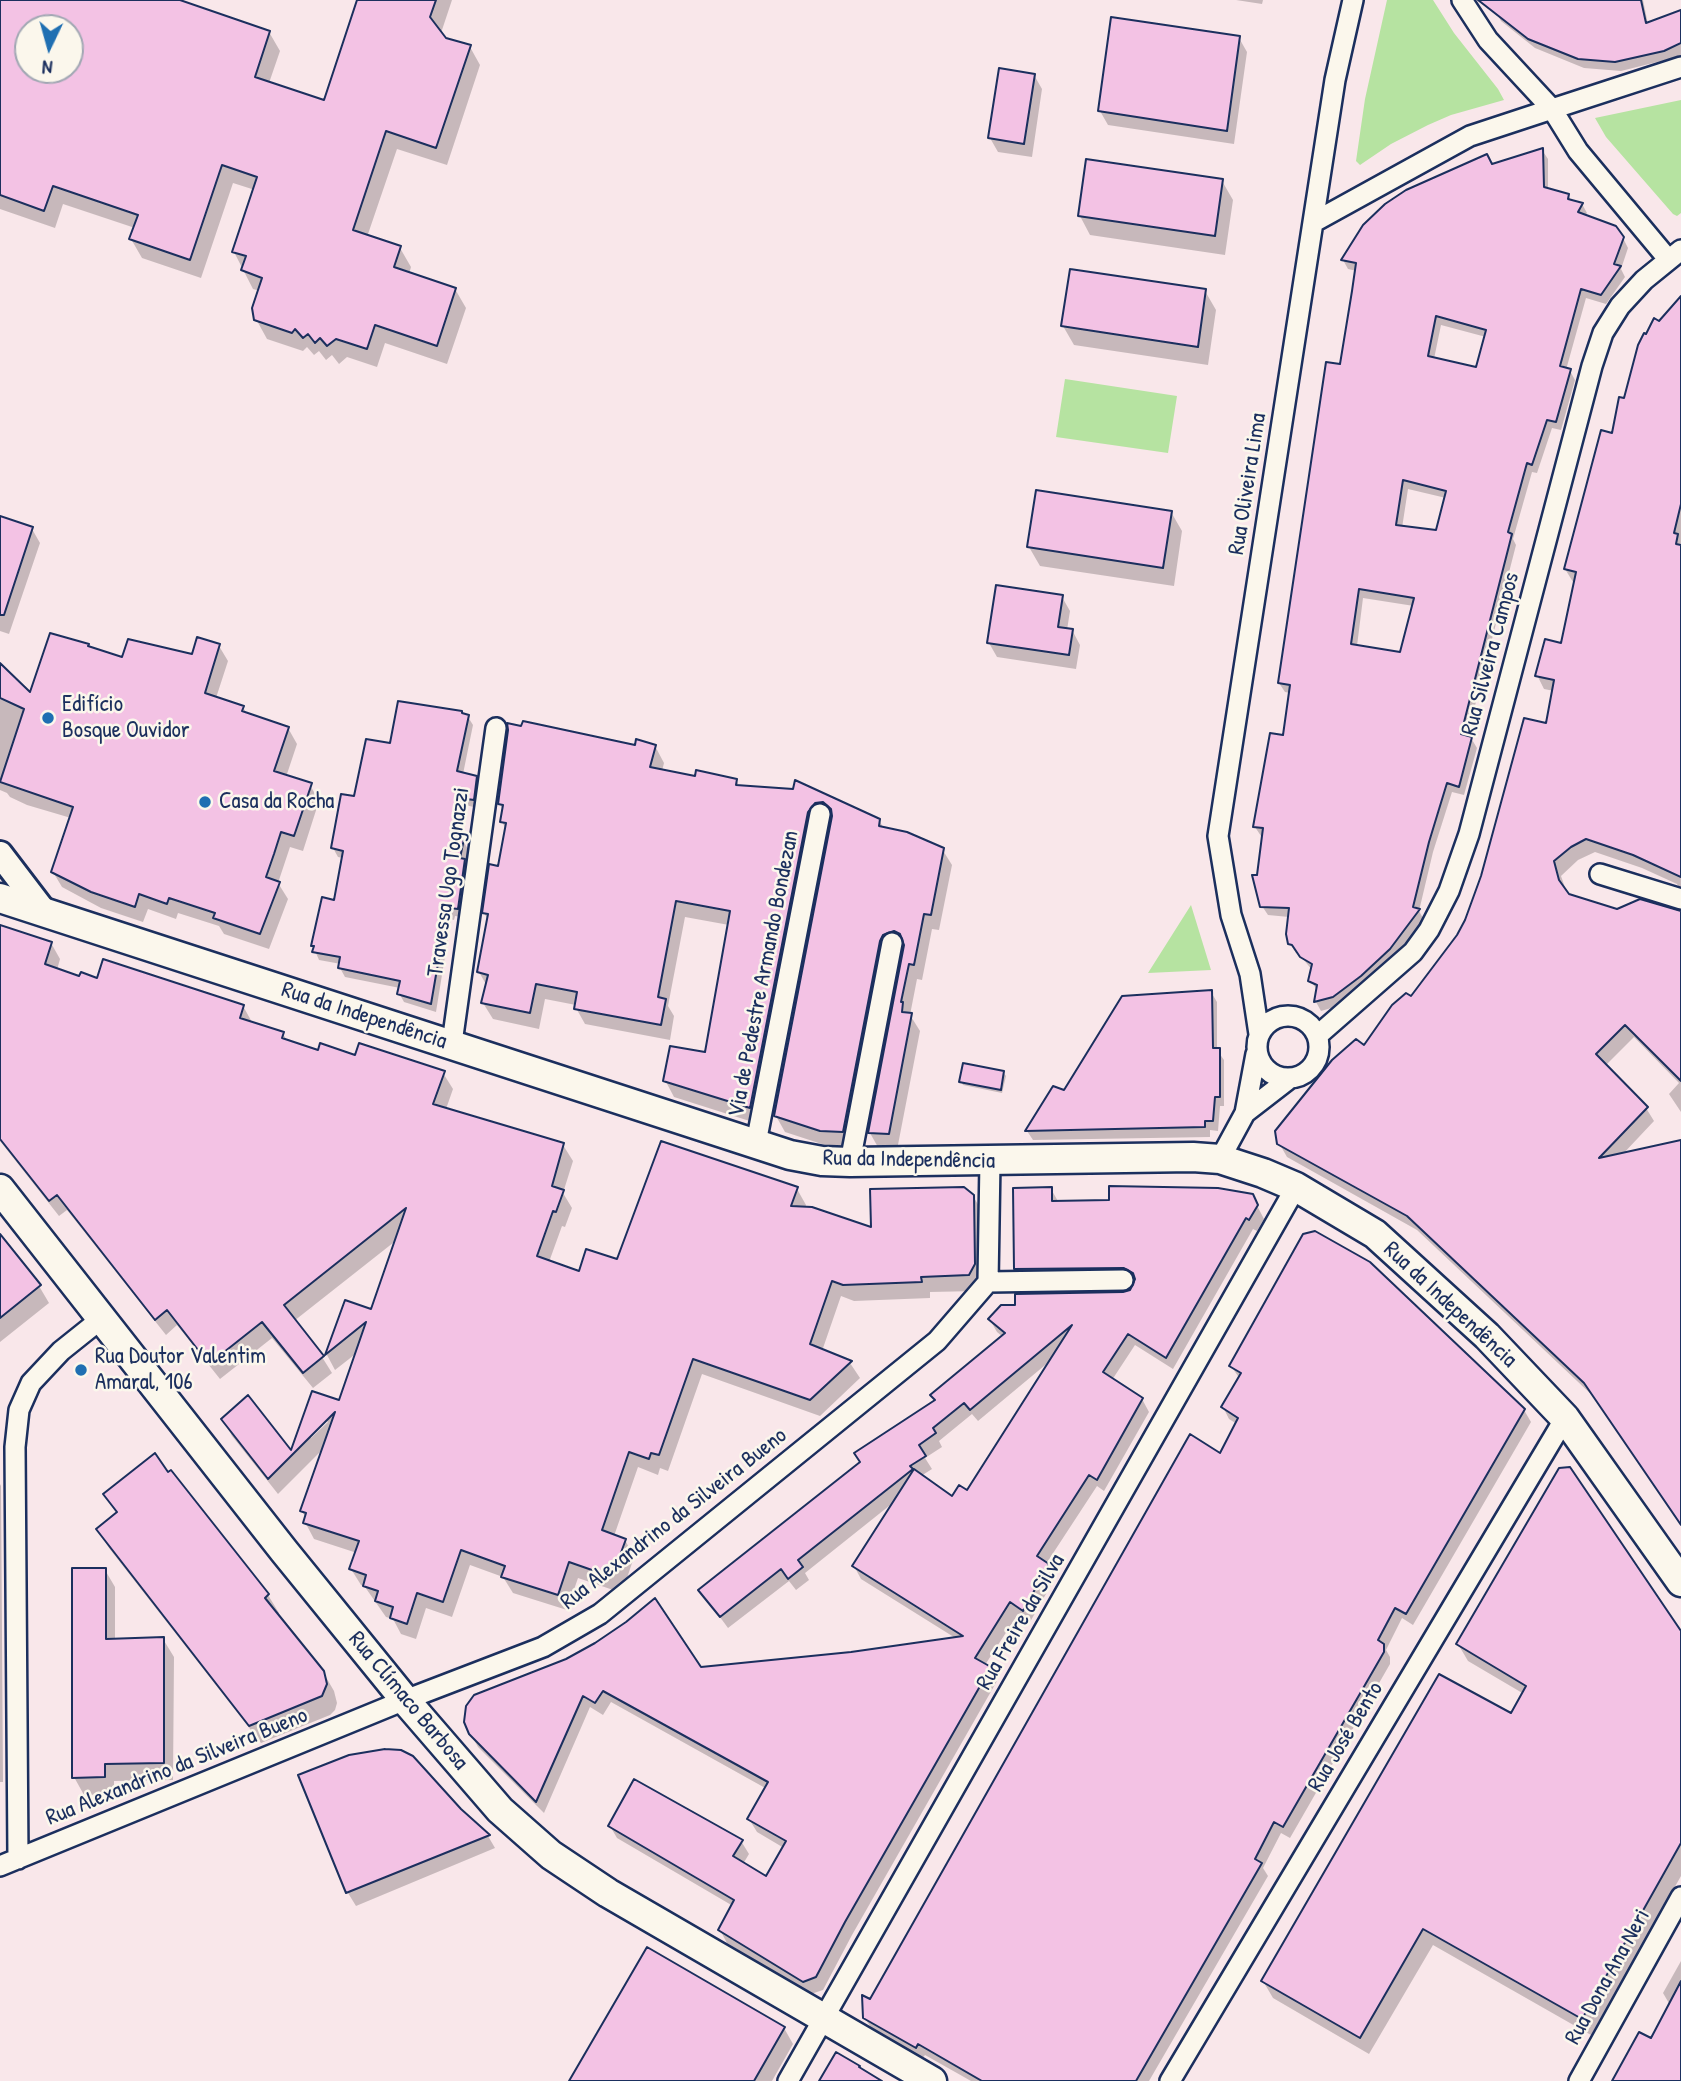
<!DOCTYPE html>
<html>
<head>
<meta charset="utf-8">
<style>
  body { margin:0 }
  #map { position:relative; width:1681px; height:2081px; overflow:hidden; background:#f9e7ea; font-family:"Patrick Hand",sans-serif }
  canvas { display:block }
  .north { position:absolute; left:14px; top:14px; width:70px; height:70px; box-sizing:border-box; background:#fbf7ec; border:2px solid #a1a7b3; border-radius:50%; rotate:185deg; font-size:19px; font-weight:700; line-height:28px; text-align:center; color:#1b2f5e }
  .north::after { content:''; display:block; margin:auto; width:24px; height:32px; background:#1f6fb2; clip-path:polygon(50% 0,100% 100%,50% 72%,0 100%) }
</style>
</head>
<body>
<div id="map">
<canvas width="1681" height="2081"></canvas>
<div class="north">N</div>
</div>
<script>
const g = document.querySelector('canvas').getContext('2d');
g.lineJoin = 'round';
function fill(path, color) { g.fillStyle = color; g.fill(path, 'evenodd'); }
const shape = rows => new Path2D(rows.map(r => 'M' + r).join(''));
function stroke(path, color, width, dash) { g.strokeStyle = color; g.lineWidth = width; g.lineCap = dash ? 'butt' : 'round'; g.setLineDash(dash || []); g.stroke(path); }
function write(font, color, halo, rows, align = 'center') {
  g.font = font + ' "Patrick Hand",sans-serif'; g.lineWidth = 5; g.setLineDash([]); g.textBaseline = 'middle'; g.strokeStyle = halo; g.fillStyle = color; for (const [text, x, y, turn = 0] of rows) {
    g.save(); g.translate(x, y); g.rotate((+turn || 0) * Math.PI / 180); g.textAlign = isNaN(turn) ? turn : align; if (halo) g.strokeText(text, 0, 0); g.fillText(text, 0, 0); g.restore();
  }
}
const green = shape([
  [1387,0,1433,0,1454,33,1498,89,1504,100,1451,115,1428,125,1391,144,1360,165,1356,161,1365,99],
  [1681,100,1681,213,1677,216,1673,214,1606,137,1595,118],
  [1065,379,1177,396,1168,453,1056,437],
  [1191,905,1211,970,1148,973]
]);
const shadow = shape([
  [0,0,175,0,269,32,280,51,269,83,325,102,360,0,452,0,441,33,445,39,470,47,480,65,447,165,397,149,367,237,400,248,411,267,409,274,455,289,466,308,447,364,385,343,377,367,347,357,339,364,332,355,326,360,319,351,314,355,307,347,303,351,267,339,256,319,260,291,253,289,234,252,255,190,233,183,201,278,142,258,131,239,135,228,63,204,55,228,0,209],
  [28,28,70,28,70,70,28,70],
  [1236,0,1263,0,1262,4],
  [1489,0,1643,0,1648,24,1681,12,1681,56,1621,71,1584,68,1535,48,1501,21],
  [1239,38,1247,52,1234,144,1108,125,1100,111],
  [1034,75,1042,89,1032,157,998,152,990,138],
  [1542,150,1548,159,1548,190,1568,195,1572,202,1582,204,1587,213,1585,216,1623,238,1628,248,1621,269,1625,277,1606,304,1586,298,1566,370,1570,371,1575,380,1561,430,1552,428,1537,473,1532,472,1513,539,1516,545,1467,737,1471,738,1477,748,1464,795,1452,792,1433,852,1419,911,1424,920,1395,959,1338,1006,1321,1011,1316,1002,1318,991,1310,980,1312,970,1299,954,1296,953,1290,944,1289,917,1268,915,1262,906,1258,877,1264,836,1261,836,1255,827,1284,737,1290,693,1285,692,1279,683,1341,366,1357,271,1348,269,1343,260,1492,166],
  [1441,325,1486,337,1477,369,1434,359],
  [1408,489,1446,498,1437,532,1402,528],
  [1363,598,1414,606,1401,654,1357,646],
  [1222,181,1233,200,1225,255,1090,235,1080,216],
  [1205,291,1216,310,1208,365,1074,345,1063,326],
  [1681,299,1681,892,1677,884,1642,868,1595,852,1578,860,1561,876,1568,896,1617,911,1681,912,1681,1112,1669,1094,1679,1083,1634,1037,1605,1066,1646,1108,1654,1121,1622,1155,1681,1141,1681,1525,1594,1397,1417,1230,1287,1157,1279,1143,1411,998,1458,936,1467,921,1547,725,1554,691,1544,689,1537,675,1563,645,1576,583,1573,582,1565,569,1625,400,1660,323],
  [1171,512,1182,531,1174,586,1040,566,1029,547],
  [0,518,32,529,40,543,9,634,0,631],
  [1062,597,1070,611,1067,630,1072,630,1080,645,1076,669,997,657,989,643],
  [219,646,228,661,216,698,243,707,247,715,288,728,297,744,286,777,310,785,319,801,303,851,290,847,278,883,288,899,269,949,224,934,219,926,178,913,176,919,148,909,143,922,101,908,62,887,53,872,71,818,27,805,10,797,7,793,0,790,0,665,30,696,89,648,123,659,193,656],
  [468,717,473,725,463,774,476,777,481,786,478,808,465,805,458,840,463,841,468,849,465,863,469,870,462,917,455,916,454,920,451,919,436,1012,404,1002,399,993,400,988,345,977,340,968,341,964,319,960,313,946,335,902,343,858,338,857,333,848,356,799,391,745],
  [655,746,664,763,662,771,697,779,736,780,740,787,794,791,879,820,884,829,942,849,952,865,939,930,932,929,922,980,917,979,910,1015,920,1031,897,1150,879,1149,870,1133,906,946,892,951,852,1148,831,1147,785,1132,776,1116,833,819,825,818,759,1124,674,1097,665,1080,706,1054,729,925,685,917,668,1006,674,1016,670,1040,585,1024,576,1008,576,1005,545,999,539,1029,493,1019,483,1003,487,986,479,972,489,921,484,913,499,868,506,829,502,822,504,812,500,804,636,747],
  [0,926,51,943,60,959,57,970,80,978,243,1006,253,1024,283,1034,288,1042,319,1052,443,1073,453,1089,446,1109,563,1145,573,1161,563,1193,572,1208,565,1227,562,1226,549,1262,580,1273,618,1262,797,1189,806,1205,805,1208,873,1229,973,1196,983,1213,978,1291,930,1292,930,1298,854,1301,841,1296,822,1351,850,1363,860,1378,820,1416,702,1374,668,1471,660,1468,658,1475,638,1467,614,1536,625,1540,634,1557,622,1593,578,1578,567,1610,513,1593,503,1577,470,1565,452,1617,426,1608,416,1639,401,1634,393,1619,386,1617,365,1587,361,1585,351,1569,357,1553,314,1539,305,1522,306,1518,302,1511,324,1448,278,1494,232,1436,223,1420,292,1453,340,1403,358,1352,335,1370,327,1355,346,1302,372,1311,398,1239,294,1321,322,1357,332,1373,313,1388,272,1338,220,1379,177,1325,166,1335,67,1210,59,1216,0,1141],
  [325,1419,328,1422,311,1438,311,1433],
  [1211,992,1217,1002,1217,1050,1224,1060,1224,1106,1220,1106,1218,1131,1210,1130,1210,1137,1033,1140,1027,1131,1065,1093],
  [1003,1072,1006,1076,1002,1093,963,1085,961,1081],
  [1051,1189,1059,1203,1252,1196,1264,1219,1257,1231,1253,1229,1173,1369,1135,1345,1112,1380,1142,1399,1149,1412,1104,1491,1097,1486,1046,1564,1055,1578,1030,1622,1018,1614,985,1665,990,1668,997,1681,852,1935,823,1990,811,1994,727,1943,720,1930,733,1906,617,1838,610,1826,741,1841,749,1854,743,1864,767,1878,784,1848,757,1832,749,1819,767,1789,611,1702,603,1715,590,1707,544,1813,478,1747,470,1733,469,1704,700,1669,851,1653,957,1639,861,1579,854,1566,894,1502,805,1573,809,1580,796,1590,789,1581,728,1628,700,1590,862,1463,936,1401,1003,1337,997,1332,990,1320,1124,1294,1135,1288,1135,1282,1132,1280,1023,1281,1016,1269],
  [1050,1361,967,1492,952,1499,921,1476,932,1469,925,1458,942,1447,939,1441,972,1414,978,1421],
  [10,1249,39,1286,49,1303,0,1342,0,1252],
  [1231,1366,1524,1410,1531,1422,1413,1625,1402,1618,1386,1650,1390,1657,1390,1664,1290,1838,1281,1833,1263,1868,1268,1876,1149,2081,971,2081,925,2055,922,2059,872,2029,864,2017,870,2001,1220,1455,1237,1424,1229,1419,1223,1407,1240,1379],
  [0,1484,1,1486,3,1782,0,1782],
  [105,1495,268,1595,279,1613,277,1615,323,1672,334,1691,337,1703,335,1710,330,1715,261,1743,109,1548,98,1530,116,1513],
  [105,1570,115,1587,115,1641,163,1639,174,1657,173,1780,114,1781,114,1794,84,1795,74,1777],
  [1681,1633,1681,1876,1591,2035,1433,1945,1369,2054,1273,1998,1263,1981,1511,1716,1524,1694,1468,1661,1458,1644],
  [301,1776,460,1811,488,1836,495,1848,356,1906,348,1893],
  [1681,1961,1681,2081,1614,2081,1651,2041,1670,2005,1663,1993],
  [784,2028,793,2044,772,2081,570,2081]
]);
const building = shape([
  [0,0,180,0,270,31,255,77,324,100,357,0,436,0,430,17,446,38,471,45,436,148,386,131,353,230,401,246,394,267,456,288,437,346,375,325,367,349,336,339,327,346,320,338,315,343,308,334,303,338,295,329,292,333,254,320,252,308,262,278,241,270,246,256,232,252,257,177,222,165,190,260,129,239,138,215,53,186,44,211,0,195,0,0],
  [28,28,70,28,70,70,28,70,28,28],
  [1478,0,1641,0,1646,23,1681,10,1681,43,1664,51,1615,62,1578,59,1528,39,1478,0],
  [1111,17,1240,36,1227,131,1098,111,1111,17],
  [999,68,1035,74,1024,144,988,138,999,68],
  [1543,148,1544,187,1569,194,1568,199,1583,203,1578,212,1616,226,1624,237,1614,264,1621,266,1601,295,1581,289,1560,366,1571,369,1556,422,1547,420,1532,465,1527,463,1508,532,1512,534,1461,734,1472,737,1459,787,1447,783,1429,842,1413,907,1420,909,1390,949,1361,976,1333,997,1314,1002,1317,985,1308,981,1312,964,1300,957,1292,945,1288,944,1286,934,1289,908,1260,907,1252,875,1257,875,1263,828,1253,827,1270,733,1283,735,1290,685,1278,683,1326,362,1340,364,1352,291,1356,263,1341,260,1363,225,1385,204,1406,190,1487,154,1492,164,1543,148],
  [1436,316,1486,330,1476,367,1428,356,1436,316],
  [1403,480,1446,491,1436,530,1396,525,1403,480],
  [1359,589,1414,598,1400,652,1351,644,1359,589],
  [1086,159,1223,179,1215,236,1078,216,1086,159],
  [1070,269,1206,289,1198,347,1061,326,1070,269],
  [1681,296,1681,504,1674,533,1678,534,1676,544,1681,545,1681,877,1633,855,1586,839,1571,847,1554,861,1559,880,1569,894,1617,909,1640,899,1681,911,1681,1081,1625,1025,1596,1054,1648,1107,1599,1158,1681,1140,1681,1525,1584,1383,1407,1216,1277,1144,1275,1131,1332,1060,1356,1039,1364,1045,1392,1005,1406,993,1411,996,1457,935,1465,920,1481,876,1524,718,1546,723,1554,680,1535,676,1545,639,1561,643,1576,572,1564,569,1601,430,1612,433,1619,397,1624,398,1638,345,1644,333,1646,334,1654,318,1659,321,1681,296],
  [1036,490,1172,511,1163,568,1027,547,1036,490],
  [0,516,33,527,4,615,0,615,0,516],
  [996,585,1063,595,1058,627,1073,629,1069,655,987,643,996,585],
  [50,633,89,644,88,646,122,657,128,639,192,654,197,637,220,644,205,693,244,706,242,711,289,727,274,771,312,783,294,836,281,832,274,854,266,877,280,882,260,934,213,918,215,913,169,898,167,904,139,894,135,907,91,892,51,872,73,807,0,782,24,709,0,698,0,663,30,692,50,633],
  [398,701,462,711,462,713,469,715,457,771,477,776,474,800,460,798,453,837,464,839,460,858,465,859,458,909,450,908,450,912,447,911,431,1004,397,994,400,981,338,968,340,957,312,952,314,946,311,946,322,897,334,900,343,851,331,848,341,794,354,796,366,739,390,743,398,701],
  [523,721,635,745,636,739,656,745,650,767,695,776,696,770,737,779,736,785,793,789,795,780,880,819,879,826,907,832,944,848,931,915,924,914,914,965,909,964,901,1002,903,1002,902,1012,912,1013,889,1134,868,1133,904,945,900,934,894,931,883,935,880,941,843,1132,820,1131,774,1116,832,816,831,809,823,802,815,803,808,812,750,1108,663,1081,670,1046,705,1052,730,911,676,901,658,997,666,999,661,1025,574,1009,577,992,536,984,530,1013,481,1003,488,975,477,972,488,914,482,913,489,864,498,866,506,823,500,822,503,805,498,804,508,730,507,723,521,726,523,721],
  [0,925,52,942,45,964,79,976,81,972,97,978,103,959,244,1005,240,1018,284,1032,282,1038,318,1050,320,1043,355,1055,359,1043,445,1071,433,1104,564,1143,552,1186,564,1190,556,1212,553,1211,537,1256,579,1271,586,1249,617,1259,661,1141,798,1187,791,1206,812,1207,871,1227,870,1189,964,1187,974,1195,975,1264,969,1275,921,1277,922,1282,843,1285,832,1281,810,1344,852,1361,810,1400,693,1359,659,1455,651,1453,649,1459,629,1452,602,1530,626,1539,612,1577,569,1562,558,1595,501,1577,505,1566,461,1550,443,1602,417,1593,407,1624,390,1618,393,1607,375,1601,378,1591,363,1586,366,1575,349,1569,359,1541,303,1523,306,1513,300,1511,335,1412,268,1479,221,1419,248,1395,291,1450,312,1391,339,1400,366,1322,325,1355,345,1300,371,1309,406,1208,284,1305,324,1356,303,1373,262,1322,209,1364,167,1310,155,1320,57,1195,49,1201,0,1139,0,925],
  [1212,990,1213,1048,1220,1048,1220,1097,1215,1097,1213,1121,1205,1121,1205,1127,1025,1131,1053,1086,1064,1090,1122,996,1212,990],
  [963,1063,1004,1071,1001,1090,959,1082,963,1063],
  [1109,1186,1218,1188,1253,1194,1258,1205,1249,1220,1246,1218,1166,1358,1128,1334,1103,1372,1143,1398,1097,1480,1089,1475,1037,1556,1049,1564,1023,1611,1010,1602,975,1658,991,1667,845,1922,816,1977,803,1982,718,1930,734,1900,608,1826,634,1779,743,1840,733,1856,766,1876,786,1841,747,1819,768,1782,603,1691,595,1703,583,1696,536,1802,469,1734,464,1722,466,1706,474,1695,566,1659,595,1643,626,1622,655,1598,701,1667,851,1652,963,1636,852,1566,914,1469,952,1496,959,1485,967,1490,1072,1325,970,1410,964,1403,933,1428,936,1433,919,1445,926,1456,910,1466,913,1469,798,1560,803,1567,788,1579,781,1569,720,1617,698,1590,860,1462,854,1453,935,1400,930,1395,1005,1333,988,1319,1001,1305,1015,1305,1015,1294,1123,1292,1130,1290,1135,1279,1133,1273,1124,1268,1014,1269,1013,1188,1052,1187,1052,1201,1109,1200,1109,1186],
  [1315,1231,1370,1262,1525,1409,1406,1614,1395,1608,1378,1640,1384,1644,1384,1652,1283,1827,1274,1822,1255,1859,1262,1863,1136,2081,982,2081,918,2044,916,2048,863,2018,862,1995,870,1999,1190,1434,1220,1453,1238,1418,1221,1407,1241,1373,1229,1366,1303,1234,1315,1231],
  [0,1234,41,1285,0,1318,0,1234],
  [155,1453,168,1472,171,1470,269,1594,265,1598,324,1671,327,1684,322,1696,249,1726,96,1529,117,1512,103,1494,155,1453],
  [1570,1467,1681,1631,1681,1843,1582,2019,1423,1929,1360,2038,1261,1981,1439,1674,1511,1713,1526,1686,1456,1644,1559,1468,1570,1467],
  [72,1568,106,1568,106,1639,164,1637,164,1763,105,1764,105,1777,72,1778,72,1568],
  [385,1749,401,1750,413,1756,461,1809,490,1835,346,1893,298,1775,349,1755,385,1749],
  [647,1947,785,2027,754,2081,569,2081,647,1947],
  [1681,1981,1681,2081,1612,2081,1639,2032,1651,2038,1681,1981],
  [836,2052,860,2066,859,2067,882,2081,819,2081,836,2052]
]);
const minor = shape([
  [1462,0,1488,40,1552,109,1681,67],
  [1314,222,1470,136,1552,109,1578,151,1668,259],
  [1600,874,1681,899],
  '1257 1047a31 31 0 1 1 62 0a31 31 0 1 1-62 0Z',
  [1259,1034,1250,974,1231,915,1218,836,1335,80,1353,0],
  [1317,1036,1413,952,1429,930,1449,891,1469,834,1592,366,1603,333,1620,306,1644,280,1681,250],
  [452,1043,496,728],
  [1245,1113,1289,1079],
  [756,1143,820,814],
  [1220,1159,1245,1113,1256,1054],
  [850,1162,892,943],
  [988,1282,1123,1280],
  [18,1859,15,1447,19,1410,31,1383,61,1351,101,1319],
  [0,1866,405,1700,543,1647,600,1614,937,1341,988,1282,990,1161],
  [788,2081,1296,1187],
  [1170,2081,1565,1418],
  [1579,2081,1681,1897]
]);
const tertiary = shape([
  [0,854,45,913]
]);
const secondary = shape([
  [0,898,790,1155,822,1161,850,1162,1193,1157,1220,1159,1263,1173,1296,1187,1375,1234,1487,1336,1565,1418,1681,1582],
  [0,1189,284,1551,405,1700,500,1810,551,1855,608,1893,932,2081]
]);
const markers = [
  [48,718,7,"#1f6fb2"],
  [205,802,7,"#1f6fb2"],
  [81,1370,7,"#1f6fb2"]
];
const streetNames = [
  ["Rua Oliveira Lima",1248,484,-81],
  ["Rua Silveira Campos",1491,654,-75],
  ["Travessa Ugo Tognazzi",449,882,-82],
  ["Via de Pedestre Armando Bondezan",764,974,-79],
  ["Rua da Independência",364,1016,18],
  ["Rua da Independência",909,1160,1],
  ["Rua da Independência",1450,1305,43],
  ["Rua Alexandrino da Silveira Bueno",674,1519,-38],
  ["Rua Freire da Silva",1021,1622,-60],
  ["Rua Clímaco Barbosa",408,1701,50],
  ["Rua José Bento",1346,1737,-59],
  ["Rua Alexandrino da Silveira Bueno",177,1767,-22],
  ["Rua Dona Ana Neri",1608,1977,-61]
];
const poiNames = [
  ["Edifício",62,705],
  ["Bosque Ouvidor",62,731],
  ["Casa da Rocha",219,802],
  ["Rua Doutor Valentim",95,1357],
  ["Amaral, 106",95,1383]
];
fill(green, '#b6e3a1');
fill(shadow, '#0003');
fill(building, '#f3c2e4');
stroke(building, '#1b2f5e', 2);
stroke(minor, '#1b2f5e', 24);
stroke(tertiary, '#1b2f5e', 30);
stroke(secondary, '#1b2f5e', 33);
stroke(minor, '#fbf7ec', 19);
stroke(tertiary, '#fbf7ec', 24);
stroke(secondary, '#fbf7ec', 28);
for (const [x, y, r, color] of markers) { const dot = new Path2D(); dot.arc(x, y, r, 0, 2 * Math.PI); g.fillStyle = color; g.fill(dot); stroke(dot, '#fbf7ec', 2.5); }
write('23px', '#1b2f5e', '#fbf7ec', streetNames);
write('23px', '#1b2f5e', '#fbf7ec', poiNames, 'left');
</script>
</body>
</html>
